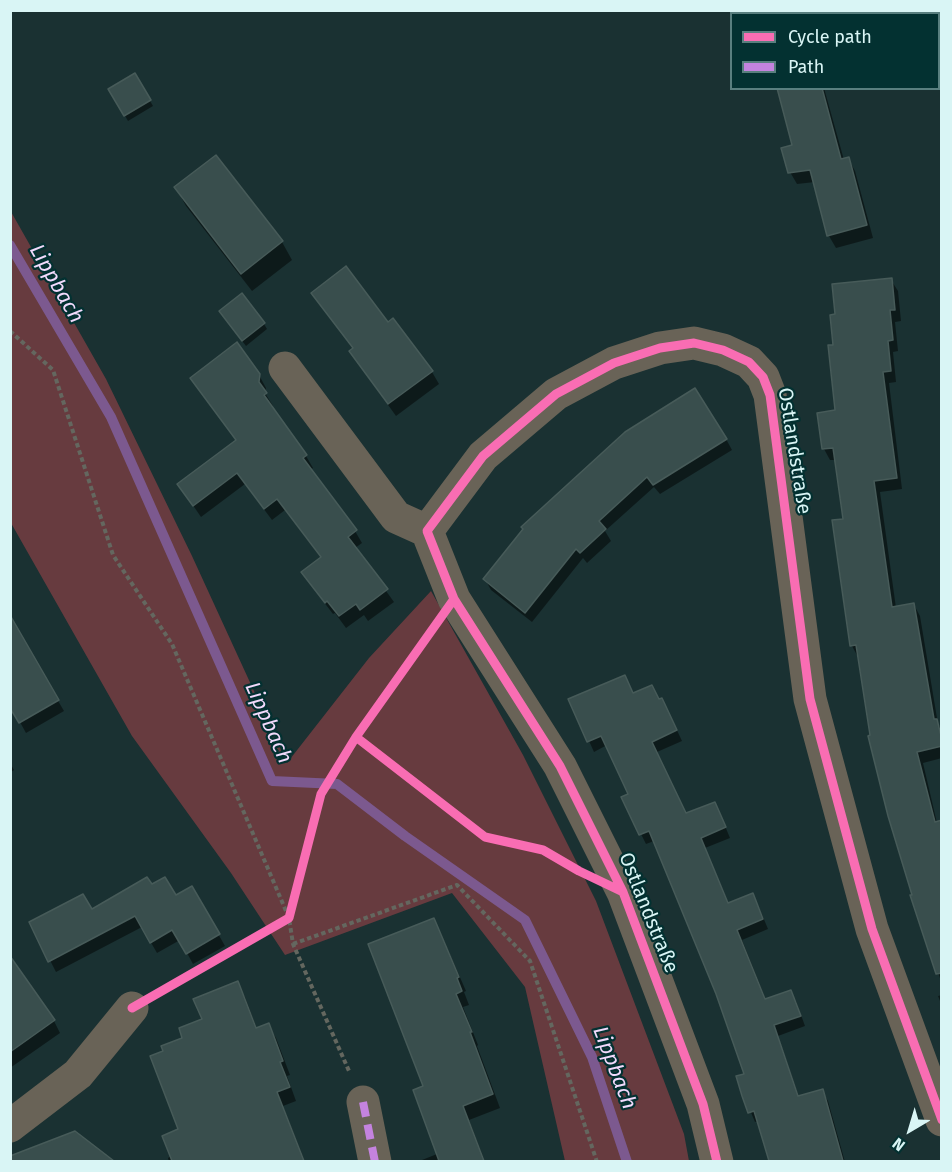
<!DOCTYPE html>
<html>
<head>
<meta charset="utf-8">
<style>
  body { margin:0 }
  #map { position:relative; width:952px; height:1172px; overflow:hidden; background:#1a3132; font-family:"Fira Sans",sans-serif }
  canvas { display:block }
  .frame { position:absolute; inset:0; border:12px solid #d9f5f5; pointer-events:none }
  .legend { position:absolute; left:730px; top:12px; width:210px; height:78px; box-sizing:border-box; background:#033131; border:2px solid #597f7f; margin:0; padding:8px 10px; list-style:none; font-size:18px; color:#d9f5f5 }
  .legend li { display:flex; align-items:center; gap:12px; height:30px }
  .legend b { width:30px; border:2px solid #597f7f }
  .north { position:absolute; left:880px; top:1100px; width:60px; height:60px; -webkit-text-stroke:4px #033131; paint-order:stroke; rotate:218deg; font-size:16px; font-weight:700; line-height:24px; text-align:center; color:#d9f5f5 }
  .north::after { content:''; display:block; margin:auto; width:21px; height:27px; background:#d9f5f5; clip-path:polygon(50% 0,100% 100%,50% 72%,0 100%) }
</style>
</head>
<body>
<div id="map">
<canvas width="952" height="1172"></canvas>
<div class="frame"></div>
<ul class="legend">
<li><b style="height:8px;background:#f96db3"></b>Cycle path</li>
<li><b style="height:8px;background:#c483df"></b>Path</li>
</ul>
<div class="north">N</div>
</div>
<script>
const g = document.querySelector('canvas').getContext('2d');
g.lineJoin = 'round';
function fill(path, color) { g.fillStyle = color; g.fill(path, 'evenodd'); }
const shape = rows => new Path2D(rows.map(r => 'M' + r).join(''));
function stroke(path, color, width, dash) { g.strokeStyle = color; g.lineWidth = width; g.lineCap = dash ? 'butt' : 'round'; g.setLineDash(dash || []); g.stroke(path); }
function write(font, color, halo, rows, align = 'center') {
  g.font = font + ' "Fira Sans",sans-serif'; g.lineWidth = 4.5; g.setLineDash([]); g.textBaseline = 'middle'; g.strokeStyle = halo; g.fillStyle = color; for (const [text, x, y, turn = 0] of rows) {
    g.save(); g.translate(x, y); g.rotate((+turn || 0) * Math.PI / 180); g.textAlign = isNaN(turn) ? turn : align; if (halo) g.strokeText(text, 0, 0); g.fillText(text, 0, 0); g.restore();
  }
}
const green = shape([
  [10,210,106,379,192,556,287,763,369,658,431,591,523,755,596,901,684,1134,689,1161,565,1161,525,987,452,893,285,955,231,873,132,736,11,523]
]);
const shadow = shape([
  [135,75,153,106,128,121,110,90],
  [778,88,824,88,844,160,848,158,855,171,873,238,836,248,829,236,815,182,797,184,790,172,794,146],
  [216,157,282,242,292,260,252,291,186,206,176,188],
  [891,280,898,291,901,321,895,322,898,351,893,352,896,382,889,383,902,489,880,492,896,608,914,605,920,616,938,724,942,730,942,758,923,763,937,823,942,822,942,984,912,896,913,896,872,736,858,657,852,646,844,520,836,460,830,460,824,449,819,414,837,412,835,346],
  [313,293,388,324,432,372,439,384,396,416,358,363,351,351,353,349],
  [224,317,264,324,267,329,246,346],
  [259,375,266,388,265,393,273,406,271,407,306,456,313,468,310,470,355,531,362,543,355,548,394,602,368,621,364,615,346,628,335,613,333,614,310,584,303,572,321,558,285,510,272,520,245,484,201,517,179,485,237,441],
  [726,439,732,450,660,494,654,487,605,531,611,541,587,563,583,558,532,622,491,590,485,579,524,530],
  [10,619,64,711,26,733,10,704],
  [625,677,633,695,659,700,667,709,682,741,657,752,687,815,720,814,730,838,705,848,729,904,752,895,758,905,768,929,742,940,766,1000,791,992,796,1001,805,1026,778,1036,799,1097,822,1091,828,1101,845,1162,771,1162,759,1121,755,1122,744,1096,746,1075,717,994,654,841,646,844,641,834,630,795,607,745,594,752,570,699],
  [10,763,14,770,10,773],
  [151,886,175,897,192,888,225,946,193,964,180,940,157,953,142,927,56,972,31,923,91,911],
  [434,920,441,934,466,991,464,992,469,1005,463,1007,478,1045,477,1046,500,1108,469,1120,485,1162,422,1162,422,1160,437,1154,425,1087],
  [237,983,245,997,257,1029,268,1025,276,1038,290,1075,287,1076,296,1101,283,1106,305,1162,169,1162,168,1158,171,1156,179,1130,165,1052,184,1039,204,1020],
  [10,989,54,1021,60,1033,10,1068],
  [942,995,942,1006,938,996],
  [50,1143,98,1151,104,1162,47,1162]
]);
const stream = shape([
  [10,245,111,417,272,781,337,784,405,836,525,920,592,1057,627,1162]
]);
const building = shape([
  [135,73,151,100,124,116,108,89,135,73],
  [777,88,822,88,841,159,849,157,867,225,827,236,810,170,788,173,781,148,792,145,777,88],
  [216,155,283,241,241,274,174,187,216,155],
  [346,266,388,322,393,318,433,371,388,404,349,351,353,348,311,293,346,266],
  [892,278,895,310,890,310,893,340,888,341,891,371,883,372,897,478,874,481,892,607,914,603,934,719,937,719,942,740,942,746,917,752,935,822,942,820,942,973,936,974,910,895,912,895,888,816,868,736,870,735,856,645,850,646,832,520,843,519,833,448,822,449,817,413,835,410,828,345,833,345,830,315,835,314,832,284,892,278],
  [242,293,265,323,242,341,219,311,242,293],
  [237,342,260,374,259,382,267,393,264,395,307,455,303,458,357,530,348,537,388,589,360,610,356,604,339,616,327,601,325,603,301,572,321,557,277,499,264,509,237,473,193,506,177,484,236,440,190,378,237,342],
  [695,388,727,439,653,485,647,477,599,521,606,529,580,553,576,549,525,613,483,579,523,529,521,527,625,432,695,388],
  [10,615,59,700,19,723,10,708,10,615],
  [625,675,633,693,652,685,659,699,662,698,677,730,652,742,686,813,715,802,726,827,701,838,728,903,753,893,763,919,737,930,765,999,791,990,801,1016,774,1025,798,1096,823,1089,843,1161,769,1161,754,1111,748,1113,742,1096,736,1076,744,1074,716,994,649,831,639,835,621,797,628,794,601,736,587,742,568,699,625,675],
  [147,877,152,884,165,877,176,895,192,886,220,934,186,954,172,930,150,943,135,916,48,962,29,922,83,894,92,909,147,877],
  [434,918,459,977,457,978,462,991,456,994,472,1032,470,1032,493,1094,463,1106,484,1161,439,1161,413,1090,423,1086,368,944,434,918],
  [10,956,55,1020,10,1052,10,956],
  [238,981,256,1028,269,1023,283,1061,280,1062,290,1087,277,1092,304,1161,172,1161,162,1136,178,1129,150,1056,163,1051,161,1046,182,1038,179,1028,202,1019,193,999,238,981],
  [75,1131,114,1161,10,1161,10,1156,75,1131]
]);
const path = shape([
  [10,331,53,370,113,555,172,644,289,918,293,944,349,1071],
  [293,944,457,885,530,961,597,1162]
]);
const street = shape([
  [285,368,396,517,427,531],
  [363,1102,375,1162],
  [10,1126,78,1074,132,1008],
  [717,1162,703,1104,623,892,560,766,454,599,427,531,483,456,556,394,614,363,660,348,694,343,723,350,749,362,763,377,770,395,810,699,872,929,942,1120]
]);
const secondary = shape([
  [940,10,942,16]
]);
const quiet = shape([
  [363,1102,375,1162]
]);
const cycleway = shape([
  [356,737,485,837,543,850,579,871,623,892],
  [132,1008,289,918,321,794,356,737,454,599],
  [717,1162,703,1104,623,892,560,766,454,599,427,531,483,456,556,394,614,363,660,348,694,343,723,350,749,362,763,377,770,395,810,699,872,929,942,1120]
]);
const streetNames = [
  ["Ostlandstraße",794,451,81],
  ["Ostlandstraße",648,913,68]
];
const waterNames = [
  ["Lippbach",56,284,60],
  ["Lippbach",268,723,66],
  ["Lippbach",614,1068,69]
];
fill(green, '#673b3f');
fill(shadow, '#0007');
stroke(stream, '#7c598f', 10);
fill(building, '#394e4d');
stroke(building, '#475b59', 1.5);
stroke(path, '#64675f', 4, [4.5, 3]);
stroke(street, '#696357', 33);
stroke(secondary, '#676456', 33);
stroke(quiet, '#c483df', 8, [15, 8]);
stroke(cycleway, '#f96db3', 9);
write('20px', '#d9f5f5', '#033131', streetNames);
write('italic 21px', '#f2dafc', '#033131', waterNames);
</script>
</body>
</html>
